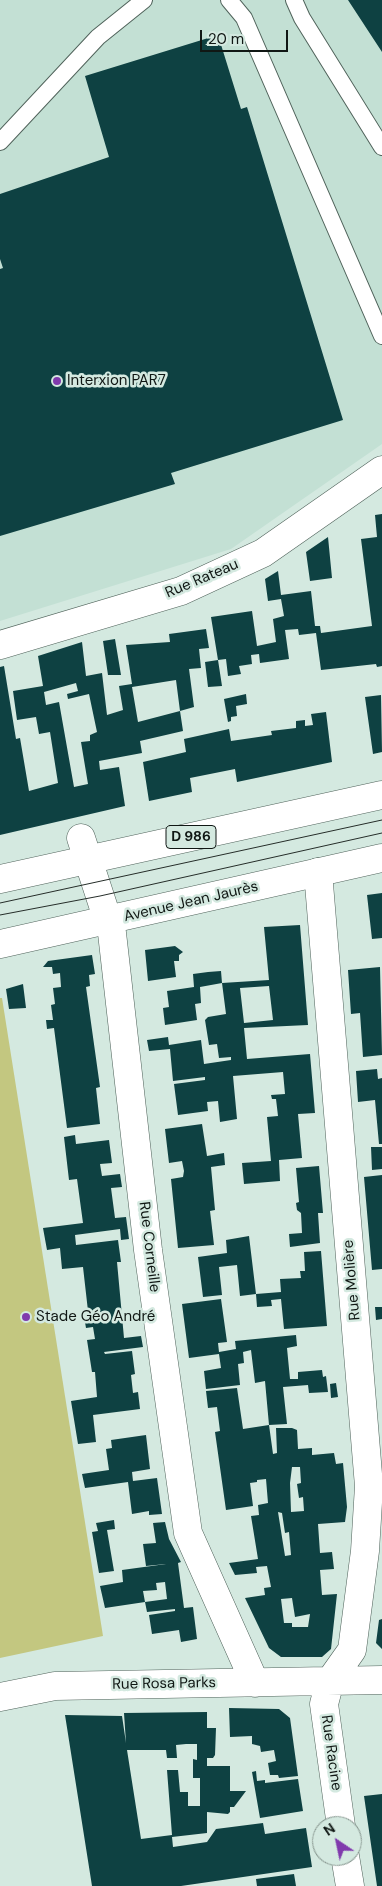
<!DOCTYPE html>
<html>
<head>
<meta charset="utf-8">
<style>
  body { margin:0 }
  #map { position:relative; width:382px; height:1886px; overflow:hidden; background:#d4e9e0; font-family:"DM Sans",sans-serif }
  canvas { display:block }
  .north { position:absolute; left:312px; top:1816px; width:50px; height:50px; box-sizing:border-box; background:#d4e9e0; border:1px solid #86958e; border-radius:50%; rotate:326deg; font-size:14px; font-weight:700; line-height:20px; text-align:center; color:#101714 }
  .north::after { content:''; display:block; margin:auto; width:18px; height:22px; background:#803aad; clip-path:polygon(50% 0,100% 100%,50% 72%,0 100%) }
  .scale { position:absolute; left:200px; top:30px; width:88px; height:22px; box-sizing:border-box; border:2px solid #101714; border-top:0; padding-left:6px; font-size:15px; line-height:18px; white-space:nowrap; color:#101714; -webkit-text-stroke:4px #d4e9e0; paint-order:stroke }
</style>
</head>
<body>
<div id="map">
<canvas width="382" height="1886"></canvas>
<div class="north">N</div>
<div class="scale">20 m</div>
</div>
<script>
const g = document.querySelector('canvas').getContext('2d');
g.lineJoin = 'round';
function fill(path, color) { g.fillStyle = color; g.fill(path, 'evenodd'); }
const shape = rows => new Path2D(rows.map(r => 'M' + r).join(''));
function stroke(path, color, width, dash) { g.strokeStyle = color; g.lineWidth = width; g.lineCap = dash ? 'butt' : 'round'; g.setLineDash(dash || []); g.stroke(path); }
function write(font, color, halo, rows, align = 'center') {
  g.font = font + ' "DM Sans",sans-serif'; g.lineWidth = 5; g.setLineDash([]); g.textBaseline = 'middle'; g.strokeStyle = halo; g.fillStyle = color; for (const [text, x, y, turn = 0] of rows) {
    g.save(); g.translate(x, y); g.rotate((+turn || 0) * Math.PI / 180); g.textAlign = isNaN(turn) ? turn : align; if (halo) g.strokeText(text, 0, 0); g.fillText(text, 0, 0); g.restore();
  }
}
const built = shape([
  [0,0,382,0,382,444,231,549,0,621]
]);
const green = shape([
  [0,998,2,998,103,1636,0,1658]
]);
const building = shape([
  [348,0,382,0,382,52],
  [218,35,241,109,247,107,343,420,171,473,175,484,0,536,0,269,3,268,0,259,0,194,109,157,85,76],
  [382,514,382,666,377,667,376,664,321,670,316,633,299,635,298,629,285,630,289,659,260,663,259,654,251,655,252,664,239,666,241,674,228,676,226,659,218,660,211,617,252,611,257,646,276,642,273,619,284,616,281,599,268,601,265,579,278,571,281,595,311,591,315,626,320,626,321,633,372,626,361,539,377,537,375,515],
  [328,537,332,578,310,581,306,552],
  [206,629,209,648,199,649,201,668,189,669,194,707,180,711,176,680,132,687,138,722,180,711,183,731,140,741,142,753,99,761,100,770,119,767,125,806,0,835,0,667,4,666,16,739,20,738,29,791,58,783,50,732,39,734,36,717,17,720,13,691,43,686,38,656,82,642,86,676,102,673,107,715,123,710,119,686,132,684,126,645,170,642,169,634],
  [76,683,78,691,67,694,68,699,89,694,97,732,90,735,90,741,81,742,88,784,74,787,59,702,46,705,44,692],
  [115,639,121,675,108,675,103,641],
  [218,660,222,686,208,687,205,662],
  [246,694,247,704,236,706,237,716,231,717,231,721,228,722,224,699],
  [381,695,382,752,373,754,365,697],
  [326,712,332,762,237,782,235,769,190,778,192,792,149,801,143,762,186,752,184,739,229,729,231,741,272,735,271,731,296,728,296,721,305,720,305,726,313,725,311,714],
  [382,893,382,938,372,939,367,895],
  [300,925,308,1025,244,1028,247,1059,310,1054,315,1113,298,1114,302,1158,279,1160,280,1181,244,1184,242,1163,271,1161,267,1117,278,1116,276,1099,272,1099,271,1095,285,1094,283,1072,233,1076,237,1119,220,1122,218,1101,207,1102,208,1111,178,1115,174,1084,205,1080,205,1077,173,1081,170,1049,149,1051,147,1040,168,1037,169,1045,201,1040,204,1064,231,1060,231,1057,219,1058,217,1044,209,1045,205,1020,208,1017,226,1014,222,983,200,987,201,1003,195,1004,197,1020,165,1025,163,1008,169,1007,167,991,194,987,193,974,208,972,221,971,222,983,269,980,264,927],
  [269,986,273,1020,244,1023,240,988],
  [175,946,183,952,179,955,179,961,174,961,176,977,148,981,145,950],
  [92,955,95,974,89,975,90,986,86,987,100,1087,96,1088,100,1124,67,1128,54,1028,47,1029,46,1020,53,1020,51,1005,55,1004,53,988,61,987,60,973,53,974,52,967,43,967,48,961],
  [380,967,382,1055,363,1057,360,1013,351,1014,348,970],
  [23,984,26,1008,9,1009,6,989],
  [377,1069,378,1079,382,1078,382,1144,379,1144,375,1100,358,1102,356,1071],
  [202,1124,207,1156,224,1153,225,1165,211,1167,215,1210,210,1211,214,1245,178,1248,171,1179,183,1177,184,1171,182,1161,169,1163,165,1129],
  [75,1135,76,1144,109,1140,112,1163,100,1164,102,1176,120,1174,122,1187,111,1188,115,1218,126,1217,129,1239,121,1240,120,1229,75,1235,76,1245,118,1240,121,1262,117,1262,124,1338,141,1336,143,1347,104,1352,105,1354,132,1351,135,1374,131,1375,133,1393,138,1392,140,1409,93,1415,96,1442,78,1444,71,1401,97,1397,95,1372,92,1372,87,1340,95,1339,93,1327,86,1328,83,1311,88,1311,83,1267,62,1269,60,1248,47,1250,43,1228,83,1223,77,1179,69,1180,64,1137],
  [371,1147,382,1147,382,1169,372,1170],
  [319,1166,323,1213,318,1213,320,1243,290,1247,289,1234,302,1233,301,1213,297,1210,296,1203,299,1202,296,1168],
  [382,1175,382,1269,372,1270,364,1177],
  [249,1236,256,1294,240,1296,237,1265,219,1267,222,1295,203,1297,198,1257,227,1253,226,1240],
  [321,1251,327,1326,284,1329,281,1299,271,1300,272,1306,257,1307,256,1294,281,1292,280,1279,301,1278,300,1271,305,1271,304,1252],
  [221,1299,227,1342,218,1343,219,1352,236,1349,235,1341,296,1335,297,1346,287,1348,290,1379,298,1379,298,1372,322,1370,323,1377,326,1376,328,1392,309,1393,308,1385,283,1387,287,1424,269,1425,265,1381,255,1383,251,1350,243,1352,244,1363,238,1364,240,1385,206,1389,204,1371,221,1368,219,1354,189,1358,182,1304],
  [375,1307,382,1307,382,1319,376,1320],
  [336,1383,338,1397,331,1398,330,1384],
  [237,1388,243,1429,269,1425,273,1454,277,1453,276,1428,292,1428,297,1430,298,1449,312,1448,312,1455,334,1453,336,1464,343,1463,347,1507,345,1522,318,1524,320,1553,332,1552,334,1569,320,1570,322,1595,337,1594,331,1649,322,1657,281,1657,269,1648,245,1598,265,1595,264,1588,271,1587,267,1566,256,1567,257,1573,235,1575,229,1563,258,1559,251,1516,259,1515,258,1505,268,1503,266,1479,257,1480,257,1482,250,1483,253,1506,226,1510,215,1432,220,1431,217,1407,208,1408,206,1391],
  [292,1467,300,1467,301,1483,297,1484,299,1498,303,1497,304,1511,291,1512,290,1483],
  [278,1512,282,1513,285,1533,289,1532,291,1555,285,1556],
  [292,1598,295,1617,310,1614,308,1627,292,1627,292,1623,284,1623,281,1599],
  [146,1435,150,1469,132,1472,133,1481,157,1478,162,1514,149,1515,149,1511,132,1514,128,1482,85,1488,82,1474,109,1470,106,1449,112,1448,111,1440],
  [114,1520,115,1529,107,1530,114,1571,99,1573,92,1532,98,1531,96,1523],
  [165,1522,169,1539,181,1562,178,1563,184,1608,193,1607,197,1639,181,1642,179,1630,152,1634,149,1615,175,1611,175,1609,147,1612,145,1602,167,1599,165,1582,156,1583,157,1590,143,1591,145,1602,105,1608,100,1586,123,1582,122,1570,166,1564,146,1566,143,1544,156,1543,153,1523],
  [382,1619,382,1649,376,1643,379,1620],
  [229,1708,279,1709,290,1718,298,1776,279,1778,278,1775,270,1775,268,1763,276,1761,274,1750,261,1752,260,1746,252,1744,252,1736,230,1737],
  [207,1712,207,1728,216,1728,215,1755,213,1758,207,1758,207,1766,230,1766,230,1791,246,1791,234,1807,230,1807,230,1812,228,1814,207,1812,207,1833,172,1837,173,1847,207,1842,216,1829,263,1823,265,1834,306,1828,312,1867,181,1886,92,1886,65,1715,122,1716,126,1743,124,1713],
  [186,1744,197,1744,197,1760,193,1759,193,1778,200,1778,200,1806,188,1806,188,1792,180,1792,178,1770,167,1770,172,1835,141,1839,127,1750,166,1750,167,1758,177,1758,176,1745],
  [256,1771,257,1781,265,1780,265,1783,298,1779,303,1811,260,1818,252,1772],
  [382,1794,382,1886,377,1886,364,1796],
  [294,1874,296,1886,257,1886,256,1879]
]);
const lane = shape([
  [229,0,244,18,382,336],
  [294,0,302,18,382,147],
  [0,142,98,37,144,0]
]);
const street = shape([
  [81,838,112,933,148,1250,188,1533,255,1683],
  [318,872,369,1486,365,1551,352,1650,330,1681,324,1704,341,1826],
  [0,1697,55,1686,382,1680],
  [345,1856,350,1886]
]);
const secondary = shape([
  [0,645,181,591,263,553,382,470]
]);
const primary = shape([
  [0,879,382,795],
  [0,944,382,858]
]);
const tram = shape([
  [0,903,382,820],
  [0,915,100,896,382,833]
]);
const markers = [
  [57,381,5,"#803aad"],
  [26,1317,5,"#803aad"]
];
const shields = [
  [191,837,50]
];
const shieldNames = [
  ["D 986",191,837]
];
const poiNames = [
  ["Interxion PAR7",67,381],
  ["Stade Géo André",36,1317]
];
const streetNames = [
  ["Rue Rateau",202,579,-23],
  ["Avenue Jean Jaurès",191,902,-13],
  ["Rue Corneille",149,1247,83],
  ["Rue Molière",352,1280,-95],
  ["Rue Rosa Parks",164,1684,-1],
  ["Rue Racine",331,1753,82]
];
fill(built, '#c3e0d4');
fill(green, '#c3c780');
fill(building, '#0e4142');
stroke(lane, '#50635b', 18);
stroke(street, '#50635b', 29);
stroke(secondary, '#50635b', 29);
stroke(primary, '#50635b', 29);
stroke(lane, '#fff', 16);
stroke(street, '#fff', 28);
stroke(secondary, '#fff', 28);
stroke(primary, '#fff', 28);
stroke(tram, '#252d29', 1);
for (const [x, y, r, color] of markers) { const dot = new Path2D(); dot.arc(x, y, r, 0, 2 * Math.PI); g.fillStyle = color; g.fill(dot); stroke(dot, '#d4e9e0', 2); }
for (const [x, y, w] of shields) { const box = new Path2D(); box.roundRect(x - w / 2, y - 11.5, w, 23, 4); g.fillStyle = '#d4e9e0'; g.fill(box); stroke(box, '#101714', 1); }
write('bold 14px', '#101714', null, shieldNames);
write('15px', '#101714', '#d4e9e0', poiNames, 'left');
write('15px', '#101714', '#d4e9e0', streetNames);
</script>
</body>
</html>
